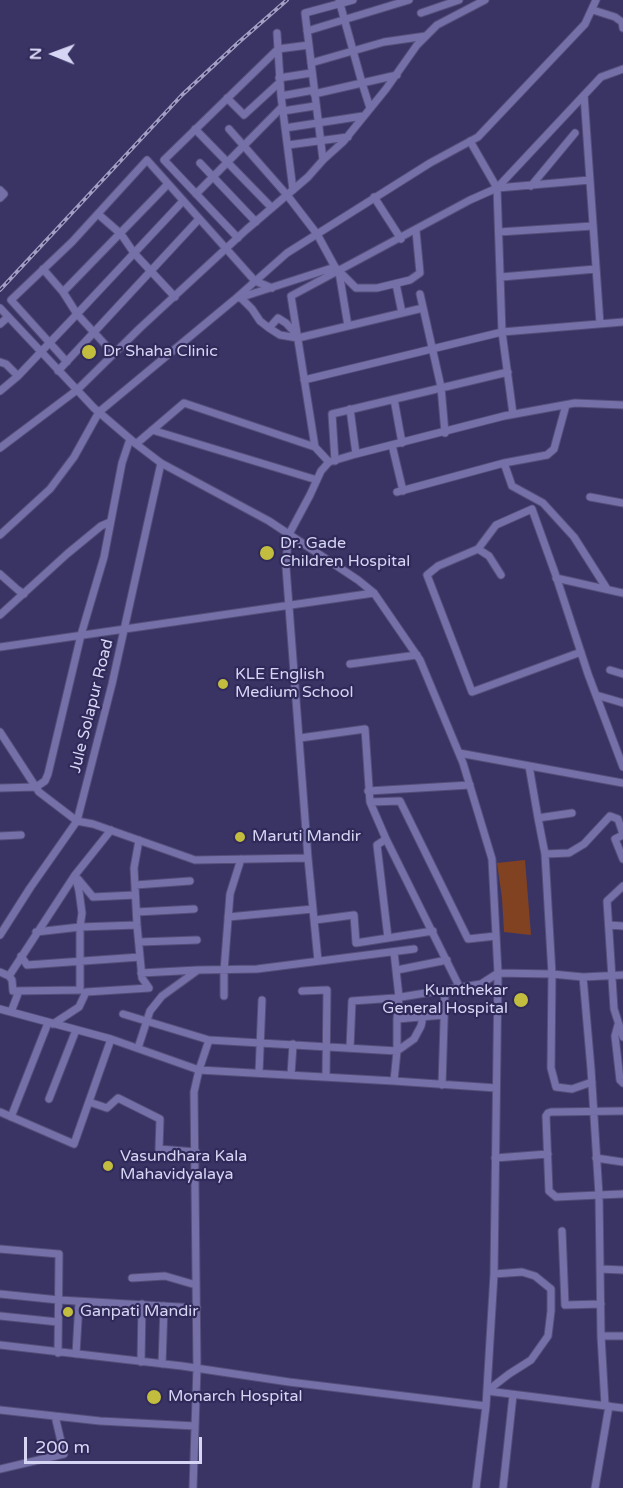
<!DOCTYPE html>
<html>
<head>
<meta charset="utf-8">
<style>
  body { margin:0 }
  #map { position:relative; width:623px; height:1488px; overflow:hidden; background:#3a3465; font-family:"Varela Round",sans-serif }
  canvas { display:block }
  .north { position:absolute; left:24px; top:24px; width:60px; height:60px; -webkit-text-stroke:4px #302a5a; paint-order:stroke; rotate:271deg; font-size:16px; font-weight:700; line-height:24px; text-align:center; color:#d6d5f3 }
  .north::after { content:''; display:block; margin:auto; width:21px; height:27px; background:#d6d5f3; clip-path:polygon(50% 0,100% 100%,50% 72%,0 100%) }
  .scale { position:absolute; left:24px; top:1437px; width:178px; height:27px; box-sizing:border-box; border:3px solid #d6d5f3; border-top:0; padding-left:8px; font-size:18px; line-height:21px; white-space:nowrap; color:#d6d5f3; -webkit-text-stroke:4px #302a5a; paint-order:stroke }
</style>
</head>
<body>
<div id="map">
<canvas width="623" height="1488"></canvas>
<div class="north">N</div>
<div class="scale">200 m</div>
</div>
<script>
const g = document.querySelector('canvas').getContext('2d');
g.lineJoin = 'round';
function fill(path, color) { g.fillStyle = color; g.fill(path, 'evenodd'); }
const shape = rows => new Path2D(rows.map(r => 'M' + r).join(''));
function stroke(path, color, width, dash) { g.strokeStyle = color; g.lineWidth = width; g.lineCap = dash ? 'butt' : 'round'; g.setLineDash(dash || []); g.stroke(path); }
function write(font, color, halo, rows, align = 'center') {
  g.font = font + ' "Varela Round",sans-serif'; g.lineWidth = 4.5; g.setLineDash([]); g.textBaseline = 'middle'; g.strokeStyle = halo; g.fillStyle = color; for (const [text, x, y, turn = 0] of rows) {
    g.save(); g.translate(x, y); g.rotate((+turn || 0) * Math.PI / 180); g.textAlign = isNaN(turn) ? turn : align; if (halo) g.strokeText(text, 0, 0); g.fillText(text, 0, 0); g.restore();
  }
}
const green = shape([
  [525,860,531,935,504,932,502,898,497,863]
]);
const minor = shape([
  [339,0,362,83,397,75],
  [593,10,615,17,622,22,623,28],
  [421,13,459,0],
  [307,31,409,0],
  [277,33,281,96,293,190],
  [311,63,384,42,426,36],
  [279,78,311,73],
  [314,94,362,83,370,108],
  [584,95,600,324],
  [281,96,314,90],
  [227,98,244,115,280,82],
  [283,111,315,106],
  [285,128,363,116],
  [195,129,272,208],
  [229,129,287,195,317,234,335,267],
  [288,145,348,137],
  [323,160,305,13,353,0],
  [200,163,256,222],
  [531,186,575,133],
  [497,188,590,180],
  [0,190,4,194,0,198],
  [196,194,282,107],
  [374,197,401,239],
  [98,214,121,234,134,253,175,297],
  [499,232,593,226],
  [238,238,164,160,278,49,309,45],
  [339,272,348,326],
  [501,277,596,269],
  [396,284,402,313],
  [63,292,168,184],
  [420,294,441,387,445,433],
  [239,298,335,267,356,288,377,288,410,280,420,273,416,231],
  [241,298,252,309,260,321,269,328,280,335,298,338,423,308],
  [0,308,94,408,136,444,161,463,269,521,358,580,374,593,420,660,463,763,492,859,498,973,494,1274,486,1406,476,1488],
  [0,324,8,317],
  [269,328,278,318,286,323,297,335],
  [113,353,77,314,183,201],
  [0,362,6,364,18,376],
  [67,362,11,300,72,242,147,160,255,281,272,288],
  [58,371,199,219],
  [304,380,502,332,623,322],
  [0,391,18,376,77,314,63,292,43,269],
  [394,399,402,443],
  [350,409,356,454],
  [513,414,502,332,497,188,601,77,623,69],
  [152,430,317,480],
  [136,444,184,403,315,447,329,462],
  [392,445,403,491],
  [315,447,291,296,470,200,497,188,470,141],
  [0,448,77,390,140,328,246,230,308,177,323,160,343,142,386,89,417,45,437,25,485,0],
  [335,461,332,414,508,372],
  [504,463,512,486,543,503,574,537,607,589],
  [397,492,504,463,547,455,554,449,566,405],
  [590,497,623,503],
  [0,535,50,489,74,457,99,412,234,300,287,253,430,163,478,137,585,24,596,0],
  [478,549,489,556,501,575],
  [0,574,18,590,24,594],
  [556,578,623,593],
  [0,615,67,554,101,526,110,522],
  [0,647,374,593],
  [581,652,472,692,427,575,438,566,478,549,496,525,532,509,555,573,588,674,623,767],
  [350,664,417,655],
  [610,670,623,674],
  [596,695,623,703],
  [0,732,39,792,77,821,93,824,195,860,308,858],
  [300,738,365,729,370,802,386,839,460,988],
  [459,753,623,783],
  [529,766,538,818,572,813],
  [0,788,36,787,45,781,48,774,81,635,104,557,122,463,130,439],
  [368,791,470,785],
  [370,802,400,801,468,939,496,936],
  [538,818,545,854,552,974,551,1068,556,1087,572,1089,592,1082],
  [623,835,615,839,623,859],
  [0,836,21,835],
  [386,839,377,845,388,938],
  [545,854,569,853,584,844,610,816,618,819,623,834],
  [78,879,93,897,135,895],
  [135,885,190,881],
  [623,886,607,901,614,1009,623,1037],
  [137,912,194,909],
  [228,917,313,909],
  [315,920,354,915,356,943,433,931],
  [609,925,623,926],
  [36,932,80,927,137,925],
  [0,935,30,888,77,821,112,684,161,463],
  [139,942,197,940],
  [394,952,399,997,397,1019,444,1015],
  [21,956,27,965,140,957],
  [318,961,308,858,286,567,288,536,310,495,321,471,329,462,356,454,504,416,575,403,623,405],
  [397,970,447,960],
  [0,972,9,976,75,875,111,830],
  [141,973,198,970],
  [623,975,583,977,591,1069,599,1195,623,1194],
  [9,976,12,980,13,991,80,990,80,927,82,913,79,891,75,875],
  [302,991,327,990,326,1077],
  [224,996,224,971,230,894,241,859],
  [0,1009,111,1039,199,1070,194,1092,197,1368,193,1488],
  [11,1012,19,991],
  [123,1014,209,1040,199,1070,394,1081,397,1051,209,1040],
  [397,1019,397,1051],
  [53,1024,79,1007,86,992,149,988,142,978,137,925,134,868,139,840],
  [618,1025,615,1036,620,1080,623,1083],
  [138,1048,150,1011,162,996,198,970,257,969,414,949],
  [350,1048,352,1001,395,998,481,984,498,973,552,974,583,977],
  [397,1051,414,1039,421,1026,423,1017],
  [259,1073,262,1000],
  [291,1075,293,1044],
  [394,1081,496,1088],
  [442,1085,445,990],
  [49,1099,76,1030],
  [89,1102,107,1108,118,1098,160,1119,159,1149,196,1152],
  [0,1112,74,1144,111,1039],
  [11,1117,48,1023],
  [495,1158,548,1154],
  [596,1158,623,1162],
  [562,1231,565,1305,601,1304],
  [0,1249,59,1254,58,1353],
  [600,1269,623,1270],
  [132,1278,165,1276,196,1285],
  [0,1294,59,1300,197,1308],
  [0,1316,58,1322],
  [601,1336,623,1336],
  [0,1345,182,1366,289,1382,486,1406],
  [76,1354,79,1302],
  [141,1362,142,1304],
  [162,1364,164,1306],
  [487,1391,509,1374,531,1360,548,1336,551,1311,551,1289,535,1276,522,1272,494,1274],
  [487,1391,623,1408],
  [605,1405,601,1336,599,1195,556,1197,549,1191,546,1116,548,1113,551,1112,623,1111],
  [0,1410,100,1421,195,1426],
  [0,1469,64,1454,55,1416],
  [503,1488,513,1395],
  [595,1488,609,1406]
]);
const rail = shape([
  [0,290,182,95,239,42,287,0]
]);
const markers = [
  [89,352,8,"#c2bd3f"],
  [267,553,8,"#c2bd3f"],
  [223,684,6,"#c2bd3f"],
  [240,837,6,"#c2bd3f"],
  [521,1000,8,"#c2bd3f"],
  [108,1166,6,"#c2bd3f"],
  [68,1312,6,"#c2bd3f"],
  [154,1397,8,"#c2bd3f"]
];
const poiNames = [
  ["Dr Shaha Clinic",103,352],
  ["Dr. Gade",280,544],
  ["Children Hospital",280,562],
  ["KLE English",235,675],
  ["Medium School",235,693],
  ["Maruti Mandir",252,837],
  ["Kumthekar",508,991,"right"],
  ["General Hospital",508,1009,"right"],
  ["Vasundhara Kala",120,1157],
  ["Mahavidyalaya",120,1175],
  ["Ganpati Mandir",80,1312],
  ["Monarch Hospital",168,1397]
];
const streetNames = [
  ["Jule Solapur Road",92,706,-76]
];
fill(green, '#814221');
stroke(minor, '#544e79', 9);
stroke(minor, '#7571a8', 7);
stroke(rail, '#a29fc4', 4);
stroke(rail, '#302a5a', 1.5, [4.5]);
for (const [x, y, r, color] of markers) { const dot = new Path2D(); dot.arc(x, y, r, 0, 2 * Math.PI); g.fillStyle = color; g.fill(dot); stroke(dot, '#302a5a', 2); }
write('16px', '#d6d5f3', '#302a5a', poiNames, 'left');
write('16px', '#d6d5f3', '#302a5a', streetNames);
</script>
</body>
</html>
